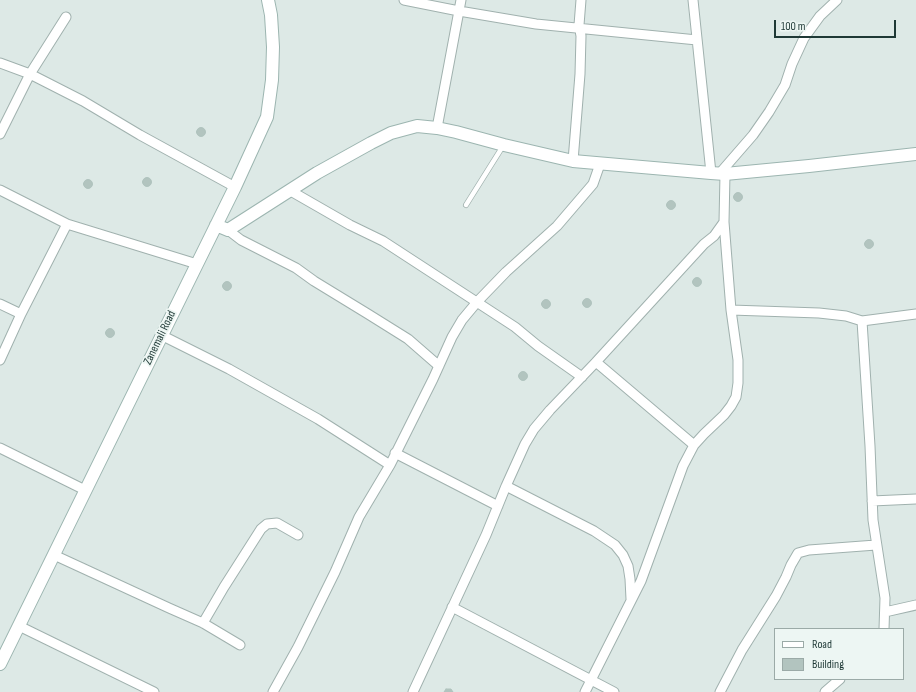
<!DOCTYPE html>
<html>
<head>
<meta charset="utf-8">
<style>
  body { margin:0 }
  #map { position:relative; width:916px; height:692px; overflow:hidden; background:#dde9e6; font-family:"Sofia Sans Condensed",sans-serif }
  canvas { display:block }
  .legend { position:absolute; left:774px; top:628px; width:130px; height:52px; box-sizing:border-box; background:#edf6f3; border:1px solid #9baaa7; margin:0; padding:5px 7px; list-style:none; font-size:12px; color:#1f3936 }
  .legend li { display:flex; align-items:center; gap:8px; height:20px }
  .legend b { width:20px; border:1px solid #9baaa7 }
  .scale { position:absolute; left:774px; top:20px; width:122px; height:18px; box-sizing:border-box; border:2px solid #1f3936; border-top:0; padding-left:5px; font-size:12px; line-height:14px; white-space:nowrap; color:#1f3936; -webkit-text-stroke:3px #edf6f3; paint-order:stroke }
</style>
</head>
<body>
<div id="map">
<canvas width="916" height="692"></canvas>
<ul class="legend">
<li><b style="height:5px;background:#fff"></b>Road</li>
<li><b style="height:11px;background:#b2c4bf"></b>Building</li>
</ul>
<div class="scale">100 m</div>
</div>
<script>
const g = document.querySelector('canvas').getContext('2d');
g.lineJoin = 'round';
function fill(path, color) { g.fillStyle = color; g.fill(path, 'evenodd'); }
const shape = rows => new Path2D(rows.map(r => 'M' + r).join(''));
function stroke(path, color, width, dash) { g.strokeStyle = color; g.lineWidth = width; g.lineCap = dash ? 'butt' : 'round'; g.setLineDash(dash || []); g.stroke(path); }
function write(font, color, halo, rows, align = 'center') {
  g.font = font + ' "Sofia Sans Condensed",sans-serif'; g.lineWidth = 3.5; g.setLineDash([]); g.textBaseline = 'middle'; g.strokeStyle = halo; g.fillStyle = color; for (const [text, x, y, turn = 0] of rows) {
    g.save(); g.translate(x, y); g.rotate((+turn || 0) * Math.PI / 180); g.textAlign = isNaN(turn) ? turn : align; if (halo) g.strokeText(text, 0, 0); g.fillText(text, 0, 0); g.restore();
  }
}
const building = shape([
  '196.5 132a4.5 4.5 0 1 1 9 0a4.5 4.5 0 1 1-9 0Z',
  '142.5 182a4.5 4.5 0 1 1 9 0a4.5 4.5 0 1 1-9 0Z',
  '83.5 184a4.5 4.5 0 1 1 9 0a4.5 4.5 0 1 1-9 0Z',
  '733.5 197a4.5 4.5 0 1 1 9 0a4.5 4.5 0 1 1-9 0Z',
  '666.5 205a4.5 4.5 0 1 1 9 0a4.5 4.5 0 1 1-9 0Z',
  '864.5 244a4.5 4.5 0 1 1 9 0a4.5 4.5 0 1 1-9 0Z',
  '692.5 282a4.5 4.5 0 1 1 9 0a4.5 4.5 0 1 1-9 0Z',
  '222.5 286a4.5 4.5 0 1 1 9 0a4.5 4.5 0 1 1-9 0Z',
  '582.5 303a4.5 4.5 0 1 1 9 0a4.5 4.5 0 1 1-9 0Z',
  '541.5 304a4.5 4.5 0 1 1 9 0a4.5 4.5 0 1 1-9 0Z',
  '105.5 333a4.5 4.5 0 1 1 9 0a4.5 4.5 0 1 1-9 0Z',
  '518.5 376a4.5 4.5 0 1 1 9 0a4.5 4.5 0 1 1-9 0Z',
  [446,689,451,689,453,692,444,692,446,689]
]);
const lane = shape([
  [466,205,503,146]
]);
const street = shape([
  [404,0,459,11,536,24,697,40],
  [693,0,711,173],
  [0,63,30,74,83,101,140,135,235,187],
  [437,128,461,0],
  [0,134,30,74,66,17],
  [573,161,580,74,581,36,579,25,581,0],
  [720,173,753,135,769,112,785,85,792,64,804,38,820,16,837,0],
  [0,190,67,224,197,264],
  [289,190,350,225,383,241,515,327,538,346,582,377],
  [228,230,241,240,296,268,314,281,368,314,408,339,439,366],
  [0,304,21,314],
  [731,310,819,313,846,316,862,321,916,314],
  [862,321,870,446,873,520,885,598,884,629],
  [161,335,229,369,318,419,390,465],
  [0,360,21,314,67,224],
  [596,362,694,445],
  [0,448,85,490],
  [395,453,498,506],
  [506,486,594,531,615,545,623,555,628,566,630,579,631,599],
  [872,501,916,499],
  [54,555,169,608,203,623,240,645],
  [452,607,614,692],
  [885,612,916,605],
  [203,623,224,587,261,529,267,524,277,523,298,535],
  [19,626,154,692],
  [273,692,298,647,335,572,359,517,390,465,433,379,452,337,462,320,477,302,506,272,557,226,593,184,600,164],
  [413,692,486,535,506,486,525,444,534,429,550,410,596,362,704,244,714,236,724,222,725,174],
  [585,692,641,581,683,466,694,445,704,434,724,415,731,406,736,397,738,383,738,360,731,310,724,222],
  [720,692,742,650,776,596,786,577,791,565,798,553,809,550,876,545],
  [825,692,840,679]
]);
const secondary = shape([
  [216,225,228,230,317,173,371,143,391,133,417,126,437,128,456,132,504,145,573,161,711,173,725,174,809,166,916,154],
  [0,664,235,187,267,117,272,80,273,47,271,15,268,0]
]);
const streetNames = [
  ["Zanemali Road",160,338,-64]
];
fill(building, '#b2c4bf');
stroke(building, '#b0c3be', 1);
stroke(lane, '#a0b1ae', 6);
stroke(street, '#a0b1ae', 11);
stroke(secondary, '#9cb5b0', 14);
stroke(lane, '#fff', 4.5);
stroke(street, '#fff', 9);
stroke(secondary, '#fff', 12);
write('12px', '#1f3936', '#edf6f3', streetNames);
</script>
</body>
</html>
